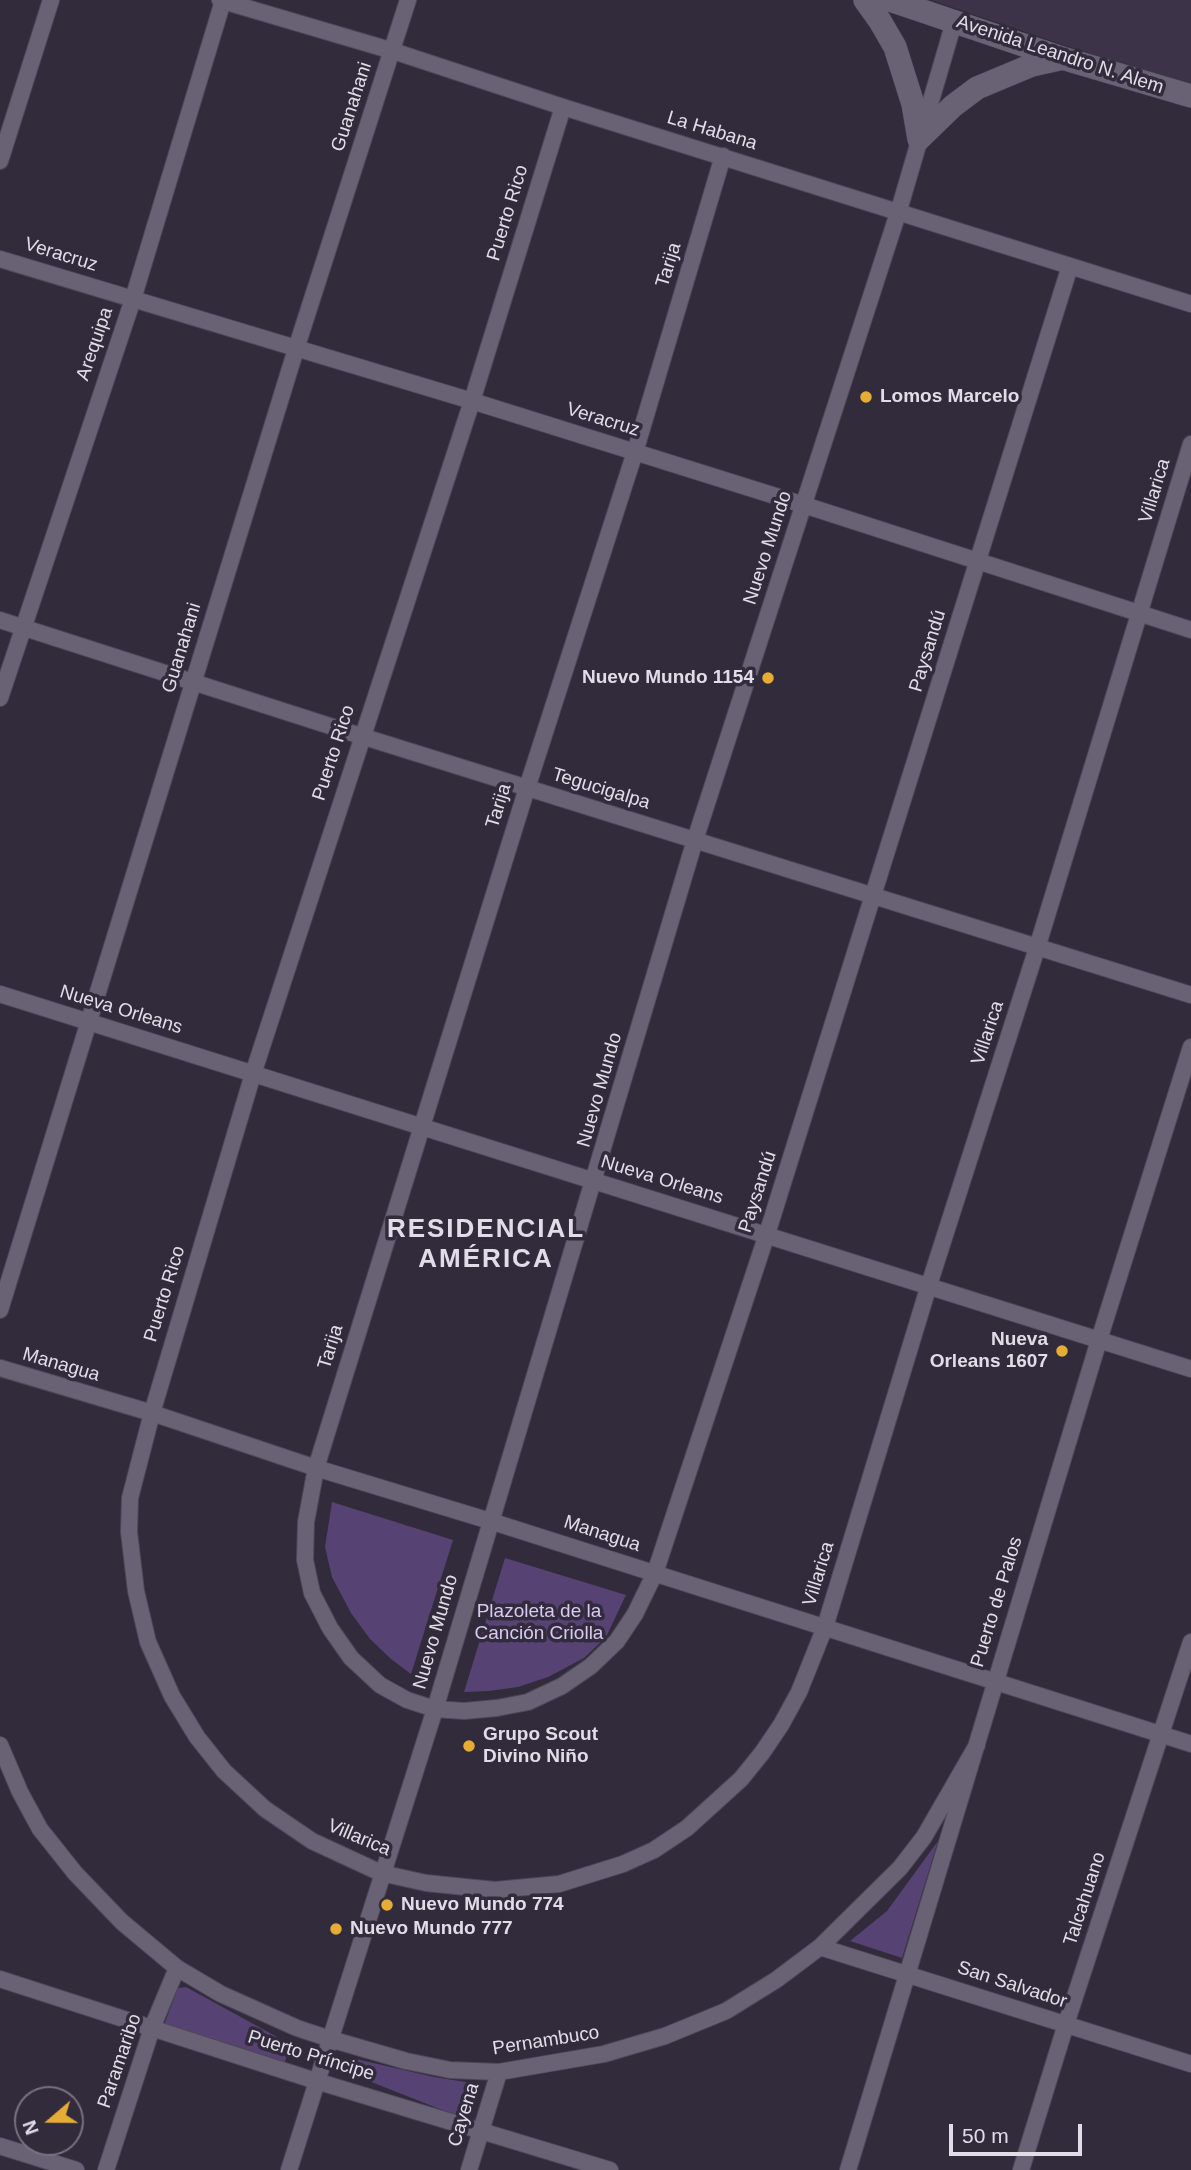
<!DOCTYPE html>
<html>
<head>
<meta charset="utf-8">
<style>
  body { margin:0 }
  #map { position:relative; width:1191px; height:2170px; overflow:hidden; background:#312b3c; font-family:Helvetica,sans-serif }
  canvas { display:block }
  .north { position:absolute; left:14px; top:2086px; width:70px; height:70px; box-sizing:border-box; background:#312b3c; border:2px solid #777281; border-radius:50%; rotate:250deg; font-size:19px; font-weight:700; line-height:28px; text-align:center; color:#e1dde8 }
  .north::after { content:''; display:block; margin:auto; width:24px; height:32px; background:#e6ad36; clip-path:polygon(50% 0,100% 100%,50% 72%,0 100%) }
  .scale { position:absolute; left:949px; top:2124px; width:133px; height:32px; box-sizing:border-box; border:4px solid #e1dde8; border-top:0; padding-left:9px; font-size:21px; line-height:24px; white-space:nowrap; color:#e1dde8; -webkit-text-stroke:5px #312b3c; paint-order:stroke }
</style>
</head>
<body>
<div id="map">
<canvas width="1191" height="2170"></canvas>
<div class="north">N</div>
<div class="scale">50 m</div>
</div>
<script>
const g = document.querySelector('canvas').getContext('2d');
g.lineJoin = 'round';
function fill(path, color) { g.fillStyle = color; g.fill(path, 'evenodd'); }
const shape = rows => new Path2D(rows.map(r => 'M' + r).join(''));
function stroke(path, color, width, dash) { g.strokeStyle = color; g.lineWidth = width; g.lineCap = dash ? 'butt' : 'round'; g.setLineDash(dash || []); g.stroke(path); }
function write(font, color, halo, rows, align = 'center') {
  g.font = font + ' Helvetica,sans-serif'; g.lineWidth = 7; g.setLineDash([]); g.textBaseline = 'middle'; g.strokeStyle = halo; g.fillStyle = color; for (const [text, x, y, turn = 0] of rows) {
    g.save(); g.translate(x, y); g.rotate((+turn || 0) * Math.PI / 180); g.textAlign = isNaN(turn) ? turn : align; if (halo) g.strokeText(text, 0, 0); g.fillText(text, 0, 0); g.restore();
  }
}
const built = shape([
  [931,0,1191,0,1191,88]
]);
const green = shape([
  [332,1502,453,1540,411,1674,391,1659,370,1639,351,1613,332,1577,325,1547],
  [505,1558,626,1595,606,1637,584,1658,548,1677,518,1687,489,1691,464,1692],
  [938,1841,902,1958,850,1941,887,1911],
  [186,1987,290,2044,284,2065,164,2025,178,1988],
  [356,2059,434,2077,472,2083,465,2119,351,2074,340,2063]
]);
const minor = shape([
  [220,0,393,51,563,107,1191,304],
  [563,107,472,401,253,1074,152,1413,130,1498,129,1532,136,1591,148,1642,172,1696,197,1737,224,1771,265,1809,312,1841,381,1873,426,1883,495,1890,559,1884,623,1864,654,1850,687,1828,741,1779,762,1753,781,1725,799,1692,825,1627,929,1285,1037,948,1191,444],
  [723,156,635,452,527,788,316,1468,306,1522,305,1560,312,1593,330,1628,351,1658,380,1685,407,1700,435,1709,464,1711,497,1708,528,1702,562,1686,591,1666,617,1641,635,1614,655,1573,767,1234,1070,266],
  [0,161,51,0],
  [0,259,472,401,804,505,1191,630],
  [0,620,361,736,1191,995],
  [0,698,133,299,223,1],
  [0,994,1191,1369],
  [0,1310,296,349,408,0],
  [0,1368,152,1413,316,1468,490,1521,1191,1744],
  [0,1745,20,1792,40,1829,75,1873,122,1922,177,1968,221,1994,297,2028,330,2039,406,2061,450,2070,499,2072,604,2054,665,2036,726,2011,776,1980,820,1947,900,1868,924,1837,977,1745],
  [820,1947,1191,2064],
  [0,1979,316,2081,610,2170],
  [0,2146,76,2170],
  [106,2170,152,2028,177,1968],
  [289,2170,435,1709,695,840,899,210,954,22],
  [469,2170,499,2072],
  [848,2170,1099,1340,1191,1047],
  [1021,2170,1066,2024,1191,1642]
]);
const secondary = shape([
  [865,0,880,21,895,47,913,104,919,139],
  [890,0,1062,58,1191,96],
  [919,139,953,106,977,88,1032,65,1059,59]
]);
const markers = [
  [866,397,7,"#e6ad36"],
  [768,678,7,"#e6ad36"],
  [1062,1351,7,"#e6ad36"],
  [469,1746,7,"#e6ad36"],
  [387,1905,7,"#e6ad36"],
  [336,1929,7,"#e6ad36"]
];
const streetNames = [
  ["Avenida Leandro N. Alem",1060,55,18],
  ["Guanahani",352,107,-72],
  ["La Habana",712,131,17],
  ["Puerto Rico",508,213,-73],
  ["Veracruz",61,255,17],
  ["Tarija",669,265,-73],
  ["Arequipa",95,344,-71],
  ["Veracruz",603,420,17],
  ["Villarica",1155,491,-73],
  ["Nuevo Mundo",768,548,-72],
  ["Guanahani",182,648,-73],
  ["Paysandú",928,651,-73],
  ["Puerto Rico",334,753,-72],
  ["Tegucigalpa",601,789,17],
  ["Tarija",499,806,-73],
  ["Nueva Orleans",121,1010,17],
  ["Villarica",988,1033,-72],
  ["Nuevo Mundo",600,1090,-74],
  ["Nueva Orleans",662,1180,17],
  ["Paysandú",758,1192,-72],
  ["Puerto Rico",165,1294,-73],
  ["Tarija",331,1347,-73],
  ["Managua",61,1365,16],
  ["Managua",602,1534,18],
  ["Villarica",819,1574,-73],
  ["Puerto de Palos",997,1602,-73],
  ["Nuevo Mundo",436,1632,-74],
  ["Villarica",359,1838,23],
  ["Talcahuano",1085,1899,-72],
  ["San Salvador",1012,1985,18],
  ["Pernambuco",546,2041,-9],
  ["Puerto Príncipe",311,2056,17],
  ["Paramaribo",120,2061,-71],
  ["Cayena",464,2115,-73]
];
const poiNames = [
  ["Lomos Marcelo",880,397],
  ["Nuevo Mundo 1154",754,678,"right"],
  ["Nueva",1048,1340,"right"],
  ["Orleans 1607",1048,1362,"right"],
  ["Grupo Scout",483,1735],
  ["Divino Niño",483,1757],
  ["Nuevo Mundo 774",401,1905],
  ["Nuevo Mundo 777",350,1929]
];
const parkNames = [
  ["Plazoleta de la",539,1612],
  ["Canción Criolla",539,1634]
];
const districtNames = [
  ["RESIDENCIAL",486,1230],
  ["AMÉRICA",486,1260]
];
fill(built, '#3c3349');
fill(green, '#574274');
stroke(minor, '#4d4856', 18);
stroke(secondary, '#4d4856', 24);
stroke(minor, '#696275', 16);
stroke(secondary, '#696275', 23);
for (const [x, y, r, color] of markers) { const dot = new Path2D(); dot.arc(x, y, r, 0, 2 * Math.PI); g.fillStyle = color; g.fill(dot); stroke(dot, '#312b3c', 2.5); }
write('19px', '#e1dde8', '#312b3c', streetNames);
write('bold 19px', '#e1dde8', '#312b3c', poiNames, 'left');
write('19px', '#d8c8f2', '#312b3c', parkNames);
g.letterSpacing = '2px';
write('bold 26px', '#e1dde8', '#312b3c', districtNames);
g.letterSpacing = '0px';
</script>
</body>
</html>
